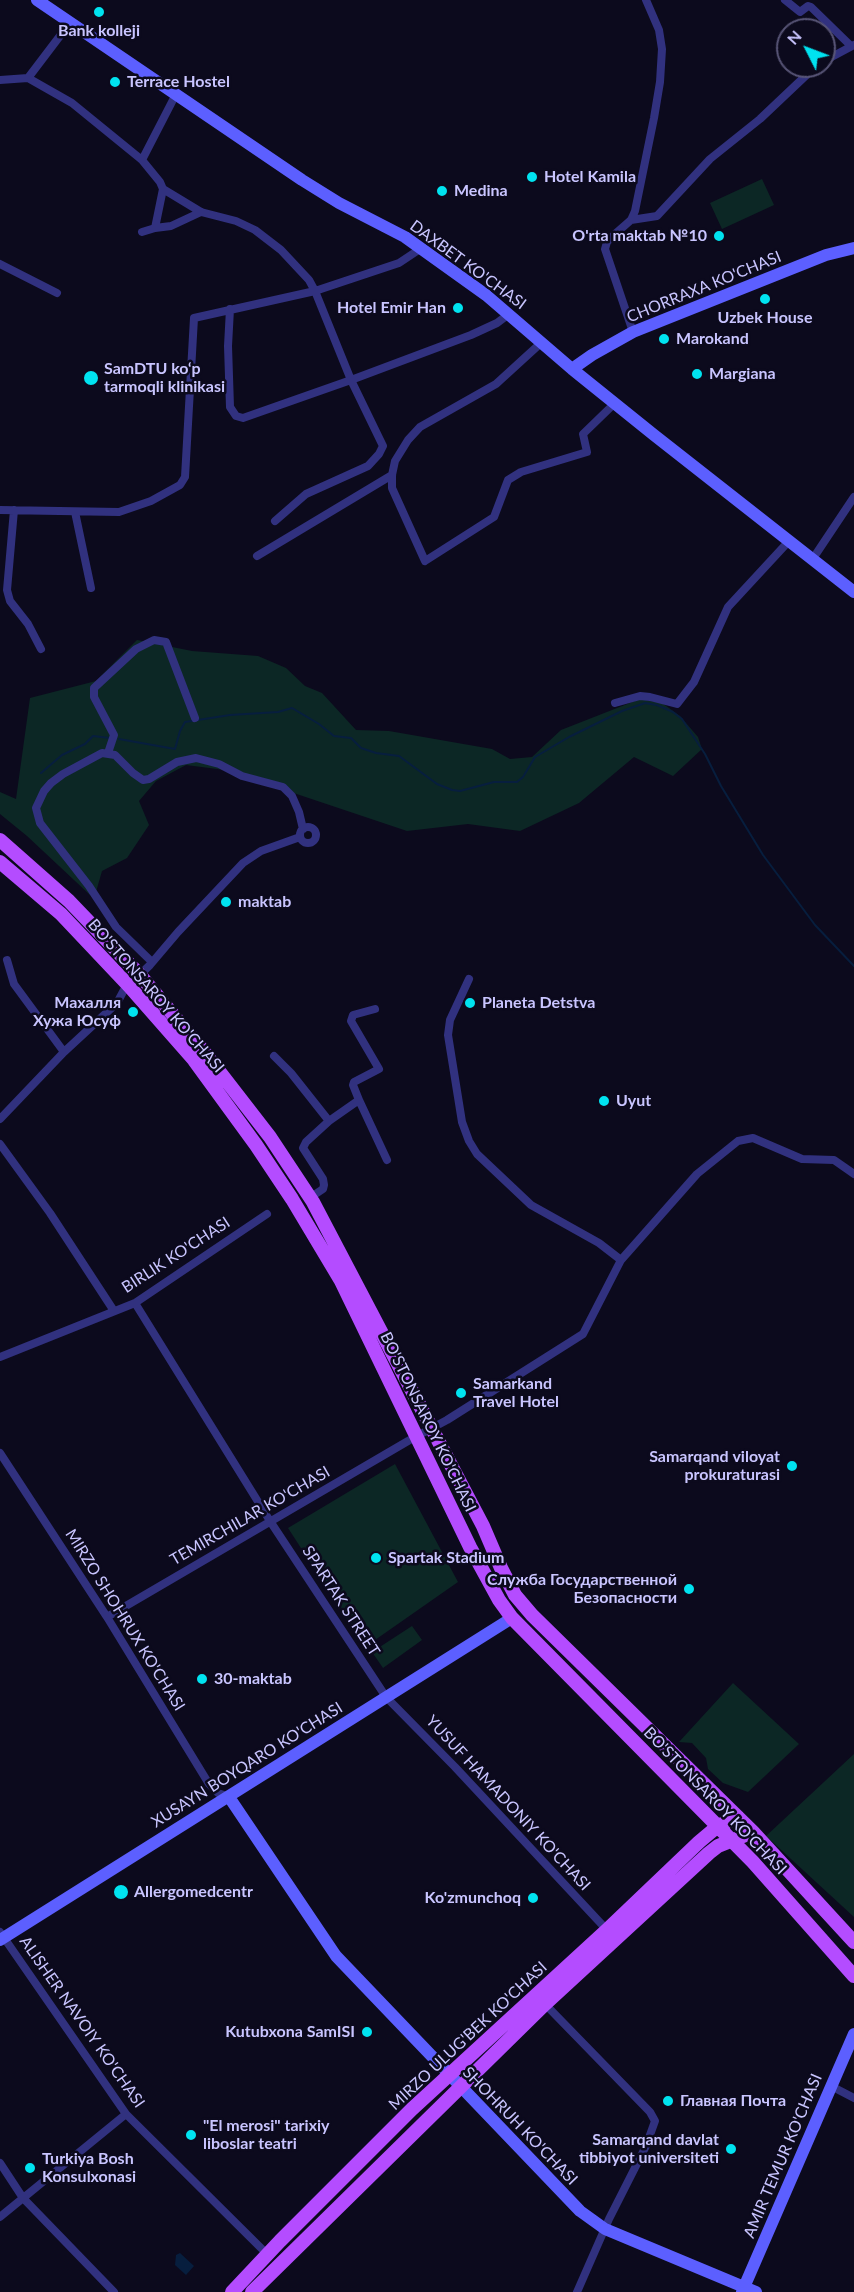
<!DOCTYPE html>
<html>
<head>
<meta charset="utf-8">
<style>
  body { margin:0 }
  #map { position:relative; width:854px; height:2292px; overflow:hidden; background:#0c0a1d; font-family:Lato,sans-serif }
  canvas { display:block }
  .north { position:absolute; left:776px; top:18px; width:60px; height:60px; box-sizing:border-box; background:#0c0a1d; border:2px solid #585577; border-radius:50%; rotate:312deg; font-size:16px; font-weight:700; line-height:24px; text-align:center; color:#c9c5ff }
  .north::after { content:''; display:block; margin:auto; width:21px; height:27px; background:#00e3f0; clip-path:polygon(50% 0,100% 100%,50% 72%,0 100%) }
</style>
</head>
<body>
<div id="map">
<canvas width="854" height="2292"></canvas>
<div class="north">N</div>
</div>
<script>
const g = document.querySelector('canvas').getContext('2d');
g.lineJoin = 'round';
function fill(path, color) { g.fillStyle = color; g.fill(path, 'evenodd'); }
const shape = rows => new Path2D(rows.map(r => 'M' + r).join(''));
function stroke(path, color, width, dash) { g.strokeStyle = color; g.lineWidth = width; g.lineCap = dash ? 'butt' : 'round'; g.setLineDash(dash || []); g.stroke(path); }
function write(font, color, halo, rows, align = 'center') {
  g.font = font + ' Lato,sans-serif'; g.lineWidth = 5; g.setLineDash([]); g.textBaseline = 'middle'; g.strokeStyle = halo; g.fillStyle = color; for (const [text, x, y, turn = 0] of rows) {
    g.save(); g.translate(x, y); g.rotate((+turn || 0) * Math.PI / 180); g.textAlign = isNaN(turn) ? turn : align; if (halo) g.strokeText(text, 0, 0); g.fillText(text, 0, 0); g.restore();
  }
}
const green = shape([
  [762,179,774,205,722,229,710,203],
  [137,640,192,651,258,656,286,668,305,686,322,693,356,730,389,731,492,749,510,759,532,757,561,730,640,699,662,703,680,716,698,737,702,749,673,776,634,757,579,803,520,831,468,824,407,831,225,770,186,765,156,781,139,801,149,825,127,858,102,871,96,892,90,895,27,836,0,814,0,792,16,799,30,698,96,681],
  [395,1464,458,1582,365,1647,288,1528],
  [412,1626,422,1640,383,1668,372,1652],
  [733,1683,799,1744,748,1792,723,1783,708,1769,706,1758,692,1743,679,1742],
  [854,1754,854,1917,766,1836]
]);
const water = shape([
  [180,2253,194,2266,186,2275,175,2265,176,2255]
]);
const stream = shape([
  [119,739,175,749,180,731,185,722,230,715,278,712,292,708,319,724,334,736,351,738,361,748,376,753,399,756,437,784,452,790,460,791,494,782,517,782,523,777,535,757,569,737,622,711,645,703,657,705,673,712,682,719,705,754,721,786,763,855,815,925,854,966],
  [41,773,62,755,85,744,93,736,110,738]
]);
const street = shape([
  [785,0,800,12,808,6,811,7,851,46],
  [69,24,28,78,72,103,142,160,160,182,163,189,201,212,236,221,255,230,281,250,309,280,315,291,351,380,471,335,497,323,509,314],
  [824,61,854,45],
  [0,80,28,78],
  [142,160,175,96],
  [163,189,155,228,171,226,201,212],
  [631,220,657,216,710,159,760,119,816,66],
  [142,232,155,228],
  [0,264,57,293],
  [230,309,228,346,230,407,236,416,243,418,351,380,383,446,379,454,368,466,306,494,275,521],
  [633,332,605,249,607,242,615,234,631,220,635,211,654,118,660,82,662,49,659,30,646,0],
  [542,342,496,384,420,427,408,440,395,461,392,475,392,488,425,561,494,517,508,480,521,472,587,452,583,434,615,403],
  [0,510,119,512,151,501,180,485,185,477,194,318,315,291,399,263,420,249],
  [14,510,7,590,10,601,28,624,41,649],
  [75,512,91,588],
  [257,556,392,475],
  [812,560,854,497],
  [615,703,640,696,650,697,677,704,694,682,728,607,789,541],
  [108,753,114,735,94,697,94,688,136,649,154,640,166,642,195,718],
  '300 835a8 8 0 1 1 16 0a8 8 0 1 1-16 0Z',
  [7,960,14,984,64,1052],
  [152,962,116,927,89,886,40,823,36,808,44,791,51,783,63,774,102,753,115,755,133,773,143,780,149,779,177,762,196,758,219,764,242,776,283,787,292,796,299,812,303,829],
  [469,979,450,1020,448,1035,462,1122,469,1141,477,1154,531,1205,599,1243,621,1260],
  [274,1056,291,1073,329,1121],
  [359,1100,387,1160],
  [0,1119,64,1052,117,1003,124,990,150,965,178,932,243,863,261,851,300,837],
  [0,1144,50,1213,114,1311],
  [311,1197,323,1189,324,1185,323,1179,303,1148,306,1142,329,1121,359,1100,353,1085,354,1082,379,1069,351,1021,353,1015,375,1009],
  [135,1303,270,1521,386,1697,455,1767,607,1930],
  [0,1357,135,1303,267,1214],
  [0,1453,107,1617,209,1784,218,1793,229,1797],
  [107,1617,408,1441,447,1420,583,1334,621,1260,697,1174,738,1141,753,1138,802,1159,834,1160,854,1174],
  [0,1932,126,2114,268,2255],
  [542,2001,650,2112,655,2121,646,2146,609,2219,577,2292],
  [831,2086,854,2098],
  [0,2163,23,2198,114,2292],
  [0,2217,126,2114]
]);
const secondary = shape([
  [37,0,302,180,339,203,405,237,486,295,572,369,654,435,854,592],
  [572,369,592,355,633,332,826,255,854,248],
  [229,1797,336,1956,580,2211,605,2229,756,2292],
  [0,1940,512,1618],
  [742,2292,854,2034]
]);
const primary = shape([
  [0,840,69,901,140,975,205,1053,270,1137,313,1202,483,1526,501,1568,515,1595,532,1615,753,1832,854,1942],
  [0,862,61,914,129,986,194,1060,256,1145,292,1199,341,1281,470,1547,499,1600,512,1618,753,1862,854,1976],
  [232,2292,280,2241,412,2109,607,1930,699,1842,718,1826,738,1817],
  [252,2292,545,2004,709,1853,718,1846,753,1832]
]);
const markers = [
  [99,12,6,"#00e3f0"],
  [115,82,6,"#00e3f0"],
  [532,177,6,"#00e3f0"],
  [442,191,6,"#00e3f0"],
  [719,236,6,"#00e3f0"],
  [765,299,6,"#00e3f0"],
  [458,308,6,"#00e3f0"],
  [664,339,6,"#00e3f0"],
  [697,374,6,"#00e3f0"],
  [91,378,8,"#00e3f0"],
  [226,902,6,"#00e3f0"],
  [470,1003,6,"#00e3f0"],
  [133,1012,6,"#00e3f0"],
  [604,1101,6,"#00e3f0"],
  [461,1393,6,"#00e3f0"],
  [792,1466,6,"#00e3f0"],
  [376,1558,6,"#00e3f0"],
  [689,1589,6,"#00e3f0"],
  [202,1679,6,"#00e3f0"],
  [121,1892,8,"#00e3f0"],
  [533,1898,6,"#00e3f0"],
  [367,2032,6,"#00e3f0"],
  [668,2101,6,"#00e3f0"],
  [191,2135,6,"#00e3f0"],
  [731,2149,6,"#00e3f0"],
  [30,2168,6,"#00e3f0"]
];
const poiNames = [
  ["Bank kolleji",99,31,"center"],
  ["Terrace Hostel",127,82],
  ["Hotel Kamila",544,177],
  ["Medina",454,191],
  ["O'rta maktab №10",707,236,"right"],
  ["Hotel Emir Han",446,308,"right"],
  ["Uzbek House",765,318,"center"],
  ["Marokand",676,339],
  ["SamDTU ko‘p",104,369],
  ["tarmoqli klinikasi",104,387],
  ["Margiana",709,374],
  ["maktab",238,902],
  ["Махалля",121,1003,"right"],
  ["Хужа Юсуф",121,1021,"right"],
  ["Planeta Detstva",482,1003],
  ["Uyut",616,1101],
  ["Samarkand",473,1384],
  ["Travel Hotel",473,1402],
  ["Samarqand viloyat",780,1457,"right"],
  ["prokuraturasi",780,1475,"right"],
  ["Spartak Stadium",388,1558],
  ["Служба Государственной",677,1580,"right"],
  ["Безопасности",677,1598,"right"],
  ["30-maktab",214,1679],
  ["Allergomedcentr",134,1892],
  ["Ko'zmunchoq",521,1898,"right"],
  ["Kutubxona SamISI",355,2032,"right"],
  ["Главная Почта",680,2101],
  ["\"El merosi\" tarixiy",203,2126],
  ["liboslar teatri",203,2144],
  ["Samarqand davlat",719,2140,"right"],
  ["tibbiyot universiteti",719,2158,"right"],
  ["Turkiya Bosh",42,2159],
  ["Konsulxonasi",42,2177]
];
const streetNames = [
  ["DAXBET KO'CHASI",468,265,36],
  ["CHORRAXA KO'CHASI",704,287,-22],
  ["BO'STONSAROY KO'CHASI",156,996,49],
  ["BIRLIK KO'CHASI",176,1255,-33],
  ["BO'STONSAROY KO'CHASI",428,1422,64],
  ["TEMIRCHILAR KO'CHASI",250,1516,-30],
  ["SPARTAK STREET",341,1601,57],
  ["MIRZO SHOHRUX KO'CHASI",125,1620,58],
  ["XUSAYN BOYQARO KO'CHASI",247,1765,-32],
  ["BO'STONSAROY KO'CHASI",715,1801,46],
  ["YUSUF HAMADONIY KO'CHASI",508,1803,47],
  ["ALISHER NAVOIY KO'CHASI",82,2022,55],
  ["MIRZO ULUG'BEK KO'CHASI",468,2036,-43],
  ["SHOHRUH KO'CHASI",520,2126,46],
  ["AMIR TEMUR KO'CHASI",783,2156,-67]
];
fill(green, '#0c2725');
fill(water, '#071e3e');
stroke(stream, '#071e3e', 2);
stroke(street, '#31317f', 8);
stroke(secondary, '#5c5fff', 12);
stroke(primary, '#b44cff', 14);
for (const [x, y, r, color] of markers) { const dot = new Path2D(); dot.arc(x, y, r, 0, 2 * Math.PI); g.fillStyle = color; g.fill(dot); stroke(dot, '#0c0a1d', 2); }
write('bold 16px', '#c9c5ff', '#0c0a1d', poiNames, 'left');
write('16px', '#c9c5ff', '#0c0a1d', streetNames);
</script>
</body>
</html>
